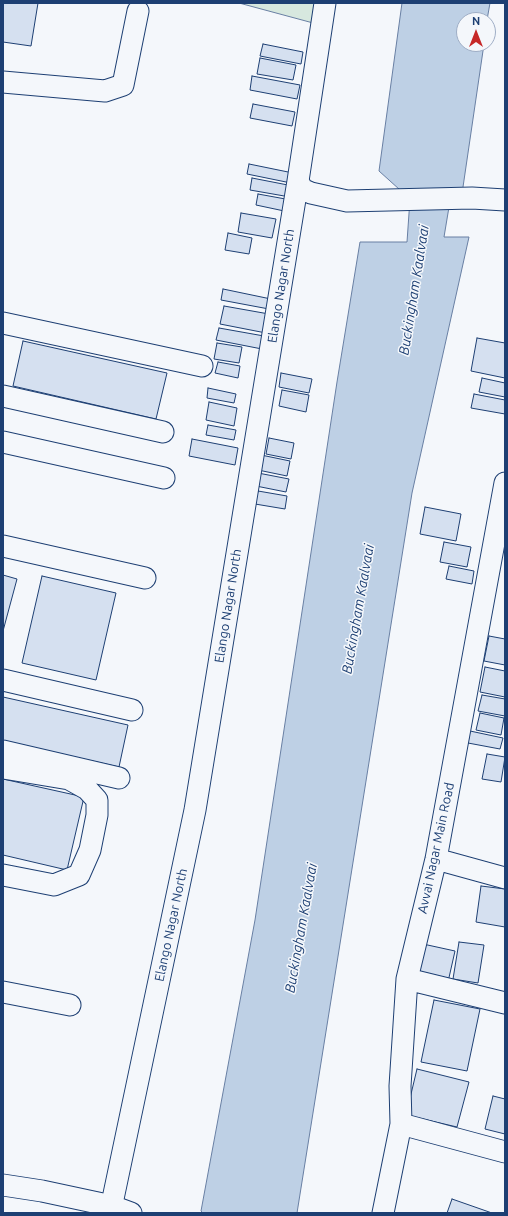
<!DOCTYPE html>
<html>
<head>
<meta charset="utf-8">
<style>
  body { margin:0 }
  #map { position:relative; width:508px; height:1216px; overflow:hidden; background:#f4f7fb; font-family:Ubuntu,sans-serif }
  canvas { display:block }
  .frame { position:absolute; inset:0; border:4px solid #1d3f73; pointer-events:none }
  .north { position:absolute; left:456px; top:12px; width:40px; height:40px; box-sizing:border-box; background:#f4f7fb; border:1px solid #9eadc5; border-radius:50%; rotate:0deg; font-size:11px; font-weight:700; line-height:16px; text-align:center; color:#1d3f73 }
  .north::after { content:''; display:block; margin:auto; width:14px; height:18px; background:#c62828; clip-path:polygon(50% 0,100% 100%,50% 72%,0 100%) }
</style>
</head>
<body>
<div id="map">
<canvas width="508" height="1216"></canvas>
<div class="frame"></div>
<div class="north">N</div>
</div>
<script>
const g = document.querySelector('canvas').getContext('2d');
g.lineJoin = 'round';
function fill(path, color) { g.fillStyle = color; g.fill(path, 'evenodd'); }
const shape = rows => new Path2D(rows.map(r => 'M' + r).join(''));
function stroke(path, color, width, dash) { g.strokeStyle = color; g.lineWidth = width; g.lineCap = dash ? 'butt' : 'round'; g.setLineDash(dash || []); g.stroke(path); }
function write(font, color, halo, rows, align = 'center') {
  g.font = font + ' Ubuntu,sans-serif'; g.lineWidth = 3; g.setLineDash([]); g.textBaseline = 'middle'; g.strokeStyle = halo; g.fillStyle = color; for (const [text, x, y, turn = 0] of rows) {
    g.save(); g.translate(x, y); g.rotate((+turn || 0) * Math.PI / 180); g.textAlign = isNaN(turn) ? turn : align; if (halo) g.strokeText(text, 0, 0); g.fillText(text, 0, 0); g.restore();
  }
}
const green = shape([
  [239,3,331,3,328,27,239,3]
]);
const water = shape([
  [402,3,490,3,487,20,464,20,464,44,484,44,463,187,450,201,444,237,469,237,412,493,297,1213,203,1213,201,1211,255,920,337,382,360,242,407,242,410,199,379,171,402,3]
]);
const building = shape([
  [3,3,38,3,31,46,3,42,3,3],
  [263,44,303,52,301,64,260,56,263,44],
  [260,58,296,65,293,80,257,74,260,58],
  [252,76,300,85,297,99,250,90,252,76],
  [253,104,295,112,292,126,250,118,253,104],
  [249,164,293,173,291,183,247,174,249,164],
  [252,178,293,186,290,197,250,190,252,178],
  [258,194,291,200,289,212,256,205,258,194],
  [241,213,276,219,272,238,238,232,241,213],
  [228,233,252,238,249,254,225,250,228,233],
  [223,289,271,299,269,309,221,300,223,289],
  [224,306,269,314,266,333,220,324,224,306],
  [219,328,264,336,262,349,216,340,219,328],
  [477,338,505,343,505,378,471,371,477,338],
  [23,341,167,373,156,419,13,386,23,341],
  [217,343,242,347,239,363,214,359,217,343],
  [218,362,240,366,238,378,215,373,218,362],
  [281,373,312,379,309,393,279,387,281,373],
  [482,378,505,383,505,397,479,392,482,378],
  [208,388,236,394,234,403,207,398,208,388],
  [282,390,309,395,306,412,279,406,282,390],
  [474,394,505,400,505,414,471,408,474,394],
  [209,402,237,408,234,426,206,420,209,402],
  [208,425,236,430,234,440,206,435,208,425],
  [269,438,294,443,291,459,266,454,269,438],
  [192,439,238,448,235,465,189,456,192,439],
  [261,455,290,461,287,476,258,470,261,455],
  [258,473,289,479,286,492,256,486,258,473],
  [258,491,287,496,285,509,255,504,258,491],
  [425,507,461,514,456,541,420,534,425,507],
  [444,542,471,547,467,567,440,562,444,542],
  [449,566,474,571,472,584,446,579,449,566],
  [3,575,17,579,3,631,3,575],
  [42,576,116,593,96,680,22,663,42,576],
  [489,636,505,639,505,665,484,661,489,636],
  [485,667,505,671,505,697,480,692,485,667],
  [482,695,505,699,505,716,478,711,482,695],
  [3,697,128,725,119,767,3,741,3,697],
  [480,713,504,718,501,735,476,730,480,713],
  [470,731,503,738,500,749,468,743,470,731],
  [487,754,505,757,501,782,482,779,487,754],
  [3,779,84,797,67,870,3,855,3,779],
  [481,886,505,889,505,927,476,922,481,886],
  [459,942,484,945,478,983,453,979,459,942],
  [423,944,455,951,448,982,416,975,423,944],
  [434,1000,480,1009,467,1071,421,1062,434,1000],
  [417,1069,469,1082,457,1127,406,1115,417,1069],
  [493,1096,505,1099,505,1134,485,1129,493,1096],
  [452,1199,492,1213,447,1213,452,1199]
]);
const minor = shape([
  [3,82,105,91,123,85,138,11],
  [298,181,302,189,311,193,347,201,472,198,505,200],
  [3,323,202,366],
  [3,396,163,432],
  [3,442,164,478],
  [3,546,145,578],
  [3,680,132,710],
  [3,751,119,778],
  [3,768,69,779,87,789,97,800,97,815,90,850,79,875,54,885,3,875],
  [436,859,505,878],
  [407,979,505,1003],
  [3,992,70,1005],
  [401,1124,505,1152],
  [3,1185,42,1191,112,1206,131,1213],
  [110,1213,195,810,298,181,325,3],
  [383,1213,401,1124,400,1086,407,979,436,859,505,483]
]);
const streetNames = [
  ["Elango Nagar North",281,286,-81],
  ["Elango Nagar North",228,606,-81],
  ["Avvai Nagar Main Road",436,848,-78],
  ["Elango Nagar North",171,925,-78]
];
const waterNames = [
  ["Buckingham Kaalvaai",414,290,-81],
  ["Buckingham Kaalvaai",358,609,-80],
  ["Buckingham Kaalvaai",301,928,-80]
];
fill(green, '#d7e8df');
stroke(green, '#687fa3', 1);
fill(water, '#bed0e5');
stroke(water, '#687fa3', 1);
fill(building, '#d5e0f0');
stroke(building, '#1d3f73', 1);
stroke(minor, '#1d3f73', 23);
stroke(minor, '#f4f7fb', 21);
write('13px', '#1d3f73', '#f4f7fb', streetNames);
write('italic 14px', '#1d3f73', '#f4f7fb', waterNames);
</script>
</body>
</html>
